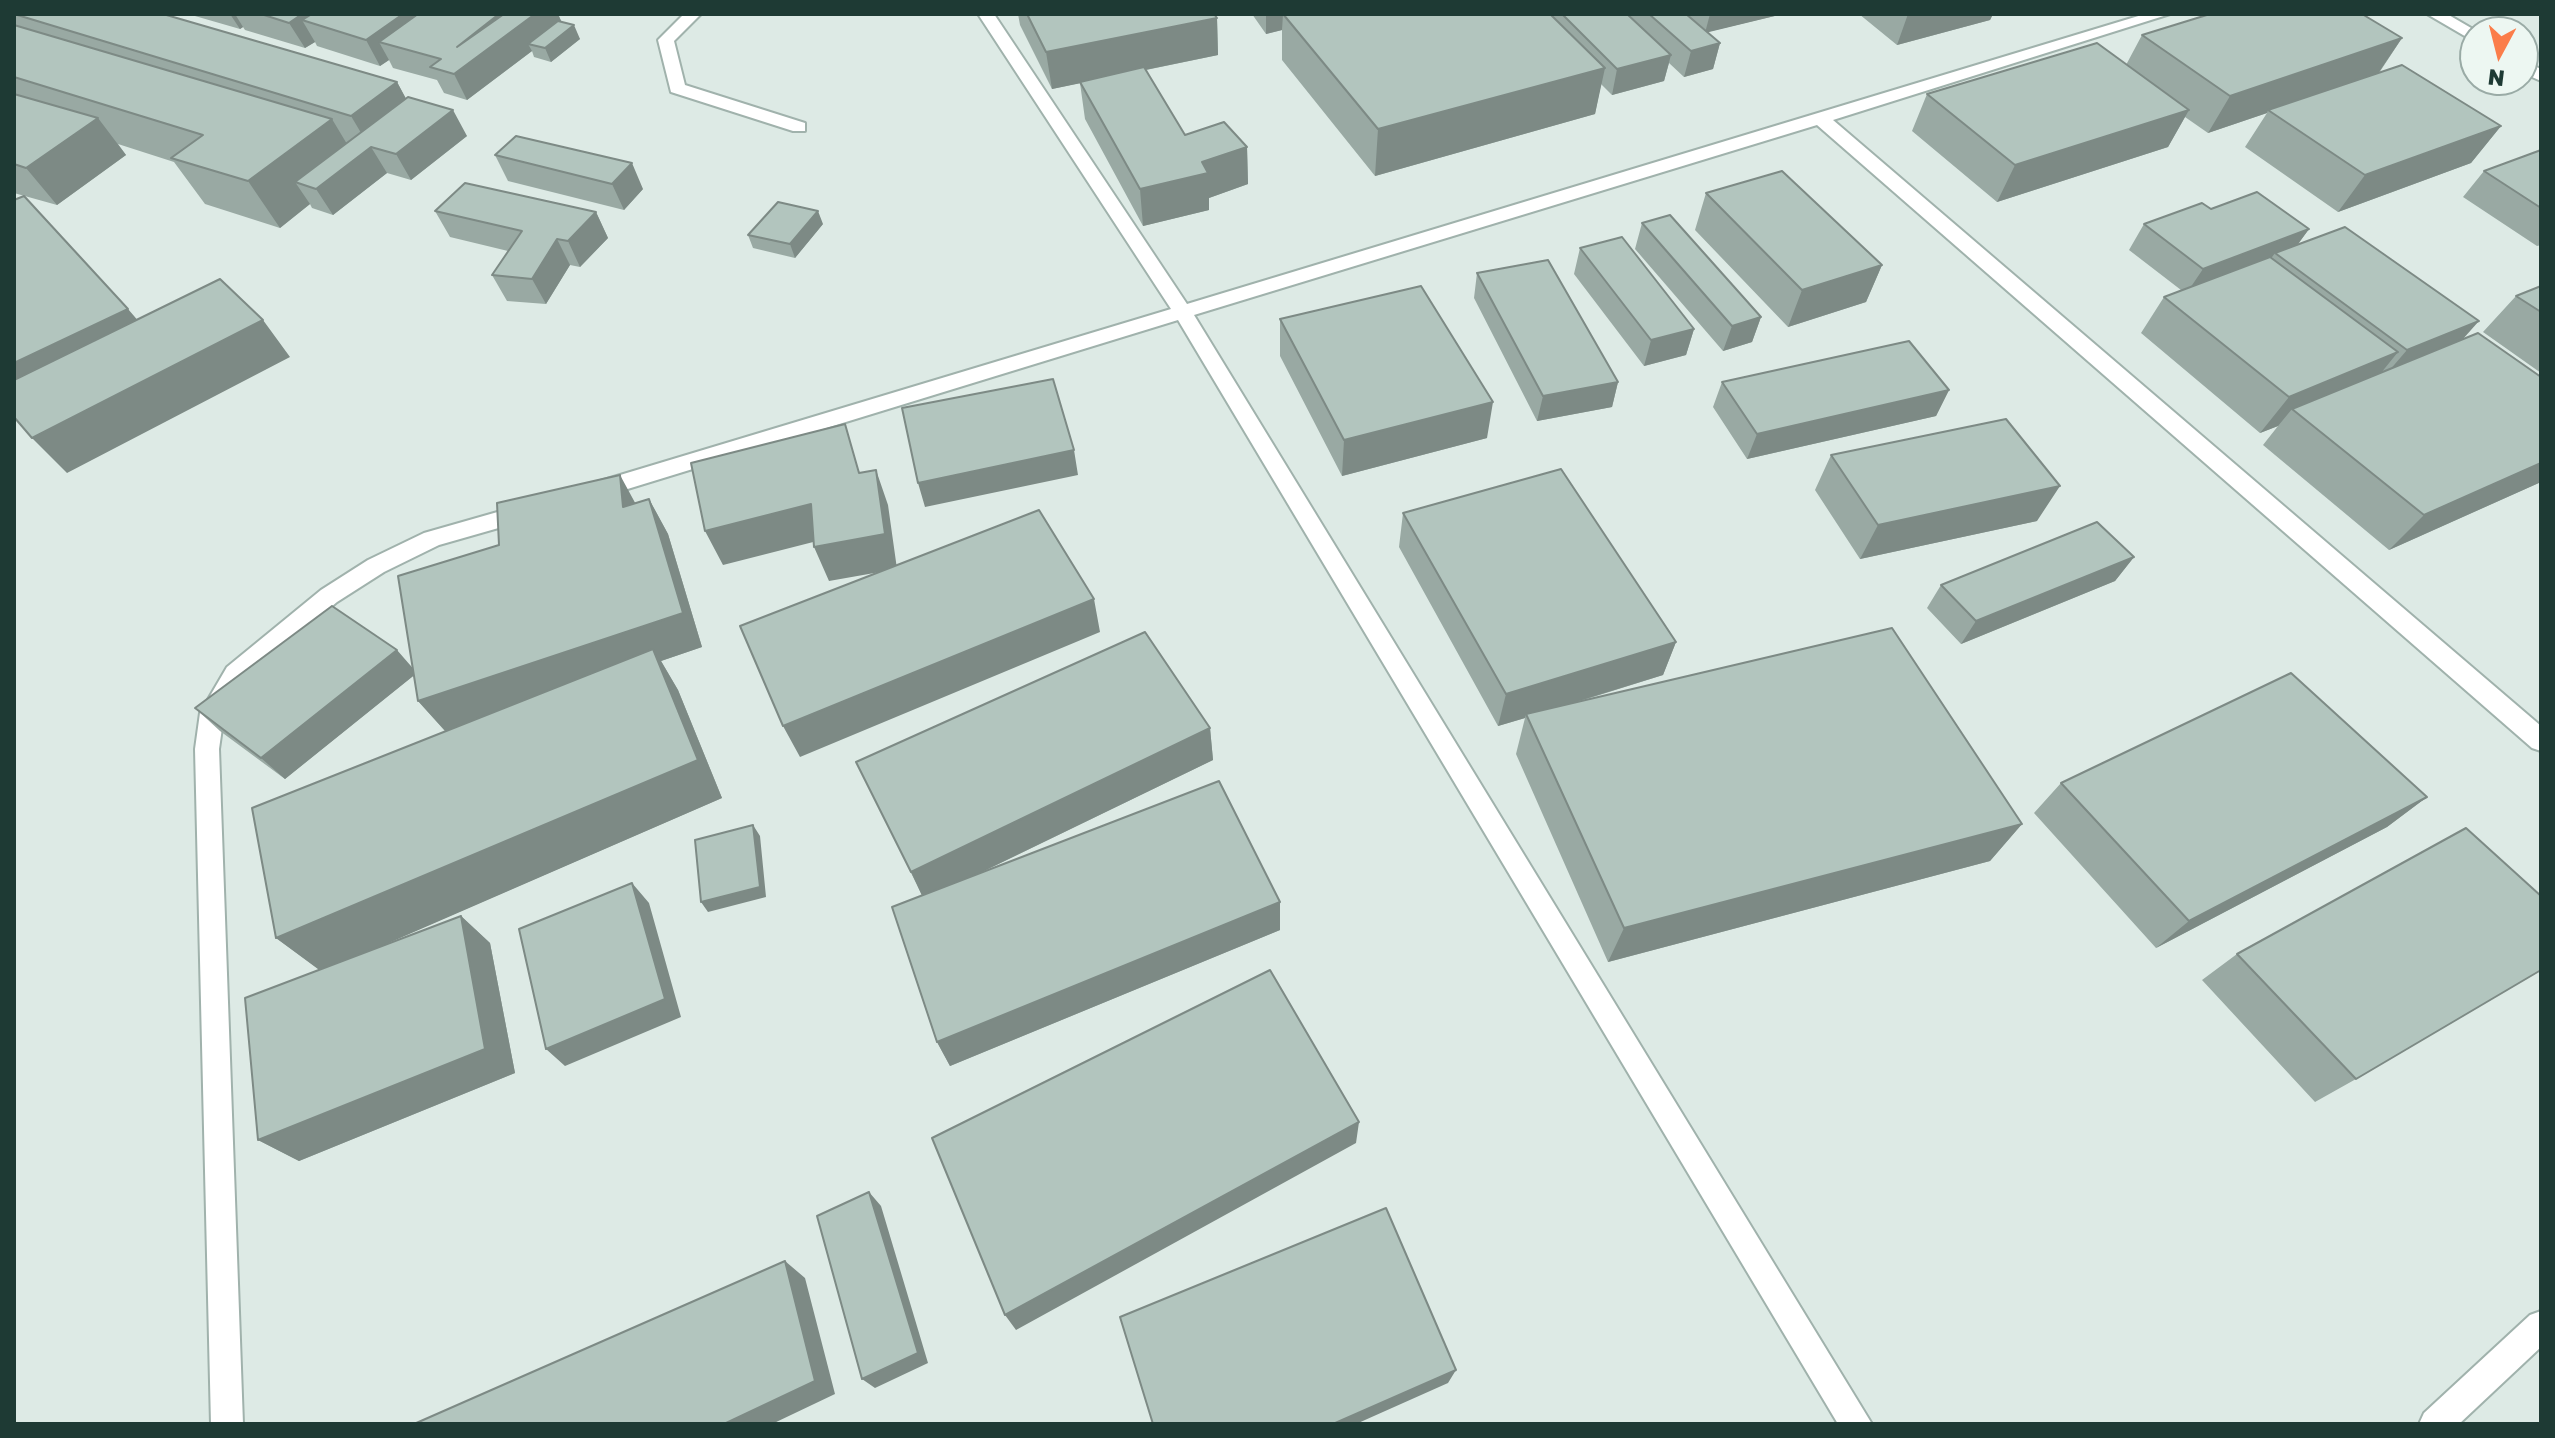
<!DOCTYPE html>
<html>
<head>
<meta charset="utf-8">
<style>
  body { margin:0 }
  #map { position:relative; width:2555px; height:1438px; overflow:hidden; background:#ddeae5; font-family:"Golos Text",sans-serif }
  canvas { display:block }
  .frame { position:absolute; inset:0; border:16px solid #1e3a34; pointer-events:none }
  .north { position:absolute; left:2459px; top:16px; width:80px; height:80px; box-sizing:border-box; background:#edf7f2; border:2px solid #9aaba6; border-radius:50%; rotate:187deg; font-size:22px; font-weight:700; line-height:32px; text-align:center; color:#1e3a34 }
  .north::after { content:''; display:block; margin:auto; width:28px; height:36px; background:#fb7d4a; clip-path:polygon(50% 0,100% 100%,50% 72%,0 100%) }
</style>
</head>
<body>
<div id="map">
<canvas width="2555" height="1438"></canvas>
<div class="frame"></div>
<div class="north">N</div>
</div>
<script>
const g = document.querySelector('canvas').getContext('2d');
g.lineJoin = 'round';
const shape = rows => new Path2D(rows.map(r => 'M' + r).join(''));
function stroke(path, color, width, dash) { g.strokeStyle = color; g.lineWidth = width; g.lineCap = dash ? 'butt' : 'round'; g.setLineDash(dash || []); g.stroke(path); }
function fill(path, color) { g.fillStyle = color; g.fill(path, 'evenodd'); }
const service = shape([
  [684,14,701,14,674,41,685,85,805,123,805,131,793,131,671,92,658,40,684,14]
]);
const minor = shape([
  [978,14,994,14,1187,304,2145,14,2170,14,1833,120,2541,726,2541,751,2532,748,1817,125,1194,315,1872,1424,1838,1424,1178,320,595,499,587,497,584,491,587,485,1171,309,978,14],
  [2427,14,2447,14,2478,32,2475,32,2475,42,2427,14],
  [2523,61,2541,69,2541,81,2523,73,2523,61],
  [529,503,537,505,540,511,537,517,439,545,384,572,337,602,243,681,224,714,219,749,243,1424,211,1424,195,749,200,713,227,667,321,590,368,560,424,533,529,503],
  [2541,1311,2541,1347,2459,1424,2419,1424,2424,1413,2530,1315,2541,1311]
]);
const wall = shape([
  [14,14,397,82,406,99,467,136,411,180,387,173,333,215,312,208,310,204,280,228,205,204,174,162,118,144,126,155,57,205,14,193],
  [188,14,558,14,561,22,580,39,551,62,534,57,532,51,467,100,444,93,437,80,393,68,389,60,380,66,317,46,315,42,305,48,245,30,243,27,240,29],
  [1018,14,1214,14,1217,18,1218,55,1146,70,1185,135,1247,147,1248,184,1209,198,1209,210,1143,226,1085,119,1080,83,1052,89,1020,25],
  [1252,14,1783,14,1707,32,1720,43,1713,69,1684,77,1669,63,1664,81,1612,95,1601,84,1595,114,1375,176,1282,60,1282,30,1266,34],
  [1859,14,1993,14,1990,20,1897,45],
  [2142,35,2402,38,2379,73,2501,126,2471,163,2338,212,2245,147,2267,113,2208,133,2185,117,2168,147,1997,202,1912,131,1927,94,2126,65],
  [2541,150,2541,245,2537,246,2463,197,2484,171],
  [495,155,643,189,624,210,508,181],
  [1706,193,1882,265,1866,302,1788,327,1695,230],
  [2211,209,2309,229,2298,244,2463,339,2541,377,2541,482,2389,550,2263,445,2278,426,2260,433,2141,333,2164,297,2181,290,2129,250,2144,224],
  [435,211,596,212,608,238,580,267,570,265,546,304,507,301,492,275,508,251,450,237],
  [1642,223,1761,317,1752,342,1723,351,1635,249],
  [823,224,795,258,753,248,748,235],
  [1580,248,1694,329,1686,355,1644,366,1574,274],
  [1477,273,1618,382,1612,407,1537,421,1474,298],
  [2541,286,2541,373,2483,332,2516,296],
  [1280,319,1487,438,1342,476,1280,356],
  [1722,382,1949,390,1936,416,1747,459,1713,407],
  [1831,455,2037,521,1860,559,1815,490],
  [649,499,668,534,702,647,661,661,678,690,722,798,371,950,461,916,490,943,515,1073,299,1161,258,1140,320,970,276,938,445,731,418,701,414,675,285,779,220,731,195,708,413,669,635,503],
  [1403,513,1676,642,1663,675,1571,704,2022,824,1990,861,1608,962,1516,754,1525,718,1498,726,1399,547],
  [2134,557,2115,581,1961,644,1927,608,1941,585],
  [1210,728,1213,760,978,874,1280,902,1280,930,950,1066,937,1042,922,895,856,762],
  [2061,783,2427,797,2387,827,2156,948,2034,813],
  [2237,954,2356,1079,2315,1102,2202,980]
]);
const shadedWall = shape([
  [230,14,235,14,243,27,240,29],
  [302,14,356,14,302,20,315,42,305,48,289,23],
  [403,14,454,14,379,42,389,60,380,66,366,40],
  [499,14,558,14,564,27,528,44,532,51,467,100,454,74,457,47],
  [1266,14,1283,14,1282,30,1266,34],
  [1710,14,1783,14,1705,33],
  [1908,14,1993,14,1990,20,1897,45],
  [1217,18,1218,55,1052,89,1046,52],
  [574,25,580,39,551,62,545,48],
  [2402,38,2377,75,2268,110,2267,113,2208,133,2230,96],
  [1720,43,1713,69,1684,77,1691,51],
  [1671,55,1664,81,1612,95,1617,69],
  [1605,68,1595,114,1375,176,1378,129],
  [397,82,417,119,371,147,387,173,333,215,316,189,295,182,310,204,280,228,248,181,332,119,356,159,370,148,351,116],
  [453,110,467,136,411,180,396,154],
  [2189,110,2168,147,1997,202,2015,165],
  [98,118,126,155,57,205,26,168],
  [2501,126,2471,163,2338,212,2365,175],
  [1247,147,1248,184,1209,198,1209,210,1143,226,1140,189,1202,162],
  [632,163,643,189,624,210,612,184],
  [818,211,823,224,795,258,790,244],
  [596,212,608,238,580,267,568,241],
  [2309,229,2290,255,2275,253,2267,264,2186,294,2203,269],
  [557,239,570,265,546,304,532,279],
  [1882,265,1866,302,1788,327,1802,290],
  [128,309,159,345,14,400,14,363],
  [1761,317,1752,342,1723,351,1732,326],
  [263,320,290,357,67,473,32,438],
  [2479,321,2446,358,2376,386,2407,350],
  [1694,329,1686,355,1644,366,1651,340],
  [2398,352,2368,389,2292,409,2278,426,2260,433,2289,397],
  [1618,382,1612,407,1537,421,1543,396],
  [1949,390,1936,416,1747,459,1757,434],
  [1493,402,1487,438,1342,476,1344,440],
  [1074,450,1078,475,925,507,918,483],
  [2541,463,2541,482,2389,550,2424,515],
  [876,470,888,505,897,569,829,581,814,547],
  [620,475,639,510,623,507],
  [2060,486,2037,521,1860,559,1878,525],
  [649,499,668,534,702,647,661,661,678,690,722,798,322,972,276,938,447,733,418,701],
  [811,504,825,539,723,565,705,531],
  [2134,557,2115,581,1961,644,1976,621],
  [1094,599,1100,632,800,757,783,726],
  [1676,642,1663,675,1527,717,1526,714,1525,718,1498,726,1506,694],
  [397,650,417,673,285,779,261,758],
  [1210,728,1213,760,924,900,911,872],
  [2427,797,2387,827,2156,948,2189,921],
  [2022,824,1990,861,1608,962,1624,928],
  [753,825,760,836,766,897,708,912,701,902],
  [632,883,649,903,681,1017,565,1066,546,1049],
  [1280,902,1280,930,950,1066,937,1042],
  [461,916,490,943,515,1073,299,1161,258,1140],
  [1359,1122,1356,1143,1016,1330,1005,1315],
  [869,1192,881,1206,928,1363,875,1388,862,1379],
  [785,1261,805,1278,835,1394,772,1424,724,1424],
  [1456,1370,1448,1383,1356,1424,1333,1424]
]);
const building = shape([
  [14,14,163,14,397,82,351,116,14,14],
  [261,14,302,14,289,23,261,14],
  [312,14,403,14,366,40,302,20,312,14],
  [418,14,499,14,457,47,504,14,535,14,454,74,430,67,441,59,379,42,418,14],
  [1027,14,1214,14,1217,18,1046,52,1027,14],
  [1283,14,1550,14,1605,68,1378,129,1283,14],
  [1562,14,1627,14,1671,55,1617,69,1562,14],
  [1649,14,1686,14,1720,43,1691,51,1649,14],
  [2210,14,2362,14,2402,38,2230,96,2142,35,2210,14],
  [558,21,574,25,545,48,528,44,558,21],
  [14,25,332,119,248,181,171,158,203,135,14,77,14,25],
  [2097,43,2189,110,2015,165,1927,94,2097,43],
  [2402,65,2501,126,2365,175,2268,110,2402,65],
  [1144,67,1185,135,1224,122,1247,147,1202,162,1208,173,1140,189,1080,82,1144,67],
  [14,94,98,118,26,168,14,164,14,94],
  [408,97,453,110,396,154,371,147,316,189,295,182,408,97],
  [516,136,632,163,612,184,495,155,516,136],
  [2541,150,2541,208,2484,171,2541,150],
  [1782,171,1882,265,1802,290,1706,193,1782,171],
  [465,183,596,212,568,241,557,239,532,279,492,275,522,231,435,211,465,183],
  [2257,192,2309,229,2203,269,2144,224,2202,203,2211,209,2257,192],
  [24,196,128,309,14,363,14,200,24,196],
  [778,202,818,211,790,244,748,235,778,202],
  [1670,215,1761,317,1732,326,1642,223,1670,215],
  [2345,227,2479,321,2407,350,2275,253,2345,227],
  [1622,237,1694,329,1651,340,1580,248,1622,237],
  [2270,257,2398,352,2289,397,2164,297,2270,257],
  [1548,260,1618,382,1543,396,1477,273,1548,260],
  [220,279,263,320,32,438,14,417,14,380,220,279],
  [1421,286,1493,402,1344,440,1280,319,1421,286],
  [2541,286,2541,312,2516,296,2541,286],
  [2478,333,2541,377,2541,463,2424,515,2292,409,2478,333],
  [1909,341,1949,390,1757,434,1722,382,1909,341],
  [1053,379,1074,450,918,483,902,408,1053,379],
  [2006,419,2060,486,1878,525,1831,455,2006,419],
  [845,424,859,473,876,470,885,534,814,547,811,504,705,531,691,463,845,424],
  [1561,469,1676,642,1506,694,1403,513,1561,469],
  [620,475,623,507,649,499,683,613,418,701,398,576,499,545,497,503,620,475],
  [1039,510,1094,599,783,726,740,626,1039,510],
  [2097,522,2134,557,1976,621,1941,585,2097,522],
  [332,606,397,650,261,758,195,708,332,606],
  [1892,628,2022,824,1624,928,1526,714,1892,628],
  [1145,632,1210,728,911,872,856,762,1145,632],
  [653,649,698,760,276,938,252,808,653,649],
  [2291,673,2427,797,2189,921,2061,783,2291,673],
  [1219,781,1280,902,937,1042,892,907,1219,781],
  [753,825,760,887,701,902,695,840,753,825],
  [2466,828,2541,896,2541,970,2356,1079,2237,954,2466,828],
  [632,883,665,999,546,1049,519,929,632,883],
  [461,916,485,1049,258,1140,245,998,461,916],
  [1270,970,1359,1122,1005,1315,932,1138,1270,970],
  [869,1192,918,1353,862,1379,817,1216,869,1192],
  [1386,1208,1456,1370,1333,1424,1153,1424,1120,1317,1386,1208],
  [785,1261,815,1381,724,1424,414,1424,785,1261]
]);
stroke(service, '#a0b2ac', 4);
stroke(minor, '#a0b2ac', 4);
fill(service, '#fff');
fill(minor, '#fff');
fill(wall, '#99a9a3');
fill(shadedWall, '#7d8a85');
fill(building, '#b2c5be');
stroke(building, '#7d8a85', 2);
</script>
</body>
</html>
